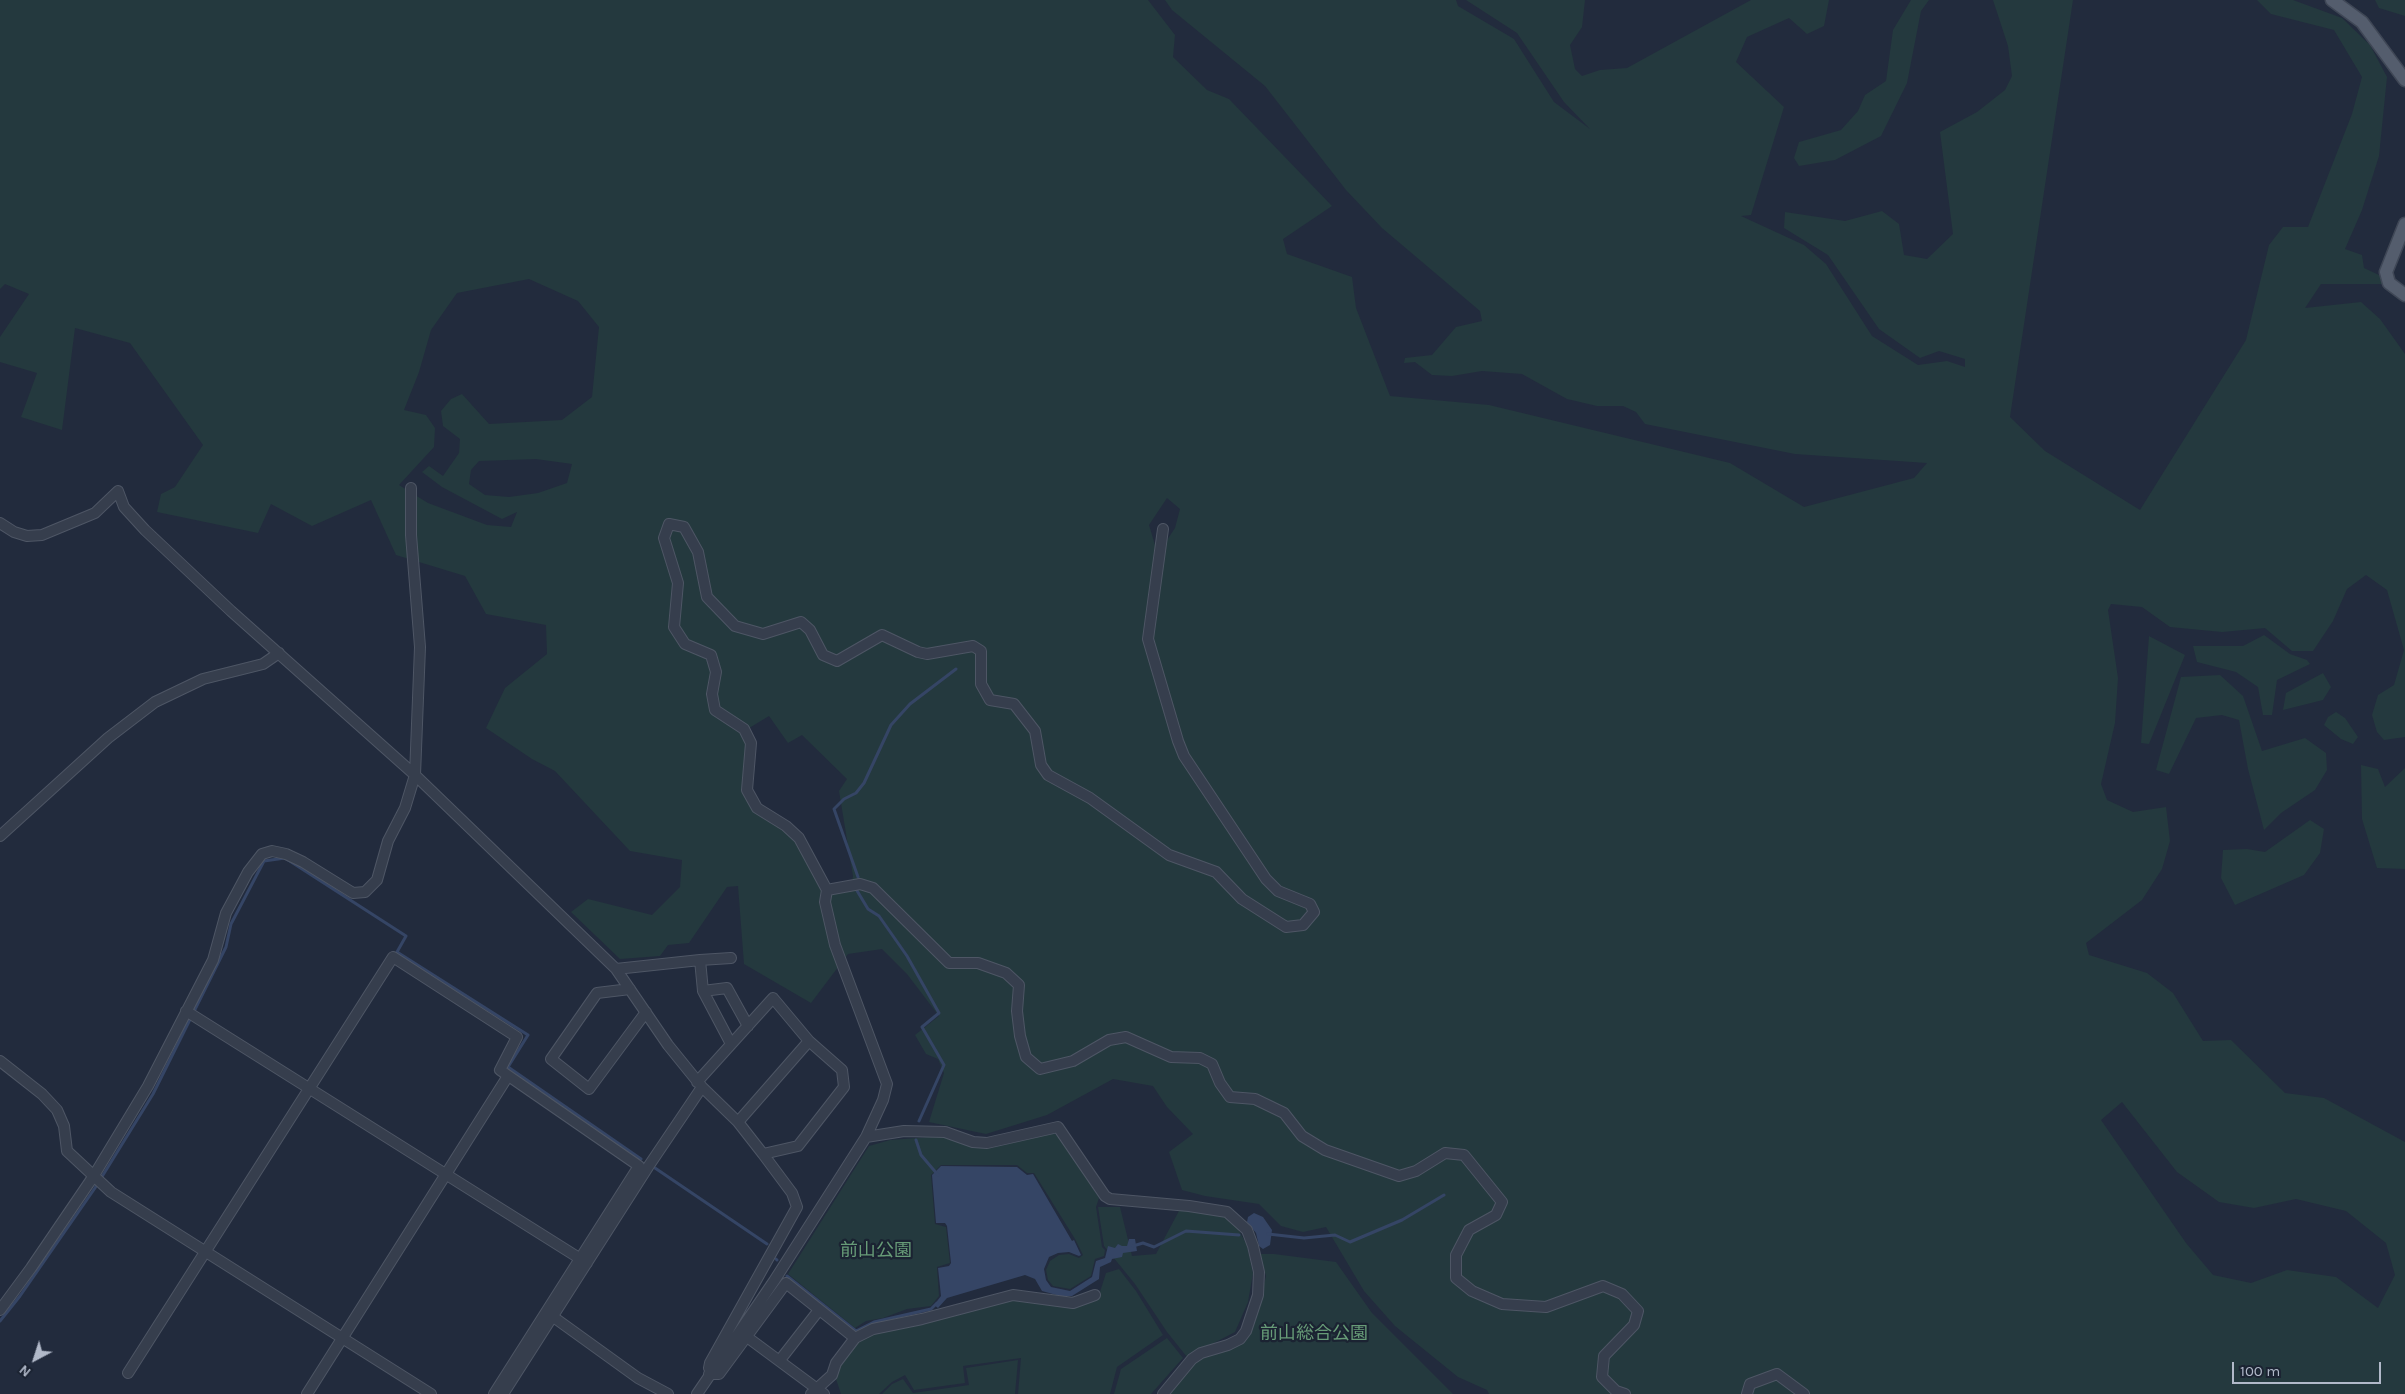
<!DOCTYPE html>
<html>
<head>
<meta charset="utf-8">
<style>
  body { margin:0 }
  #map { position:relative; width:2405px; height:1394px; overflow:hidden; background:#222b3d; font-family:Karla,sans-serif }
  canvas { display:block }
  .north { position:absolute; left:10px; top:1334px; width:50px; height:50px; -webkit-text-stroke:4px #1b2332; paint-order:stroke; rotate:220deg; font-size:14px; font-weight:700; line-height:20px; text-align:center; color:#b1b9c9 }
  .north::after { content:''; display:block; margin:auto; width:18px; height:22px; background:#b1b9c9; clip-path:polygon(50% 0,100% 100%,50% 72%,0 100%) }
  .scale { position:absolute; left:2232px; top:1362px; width:149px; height:22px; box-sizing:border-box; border:2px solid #b1b9c9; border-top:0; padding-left:6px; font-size:15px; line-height:18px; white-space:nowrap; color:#b1b9c9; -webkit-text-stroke:4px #1b2332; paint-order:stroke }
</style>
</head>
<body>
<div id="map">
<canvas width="2405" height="1394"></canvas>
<div class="north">N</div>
<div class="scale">100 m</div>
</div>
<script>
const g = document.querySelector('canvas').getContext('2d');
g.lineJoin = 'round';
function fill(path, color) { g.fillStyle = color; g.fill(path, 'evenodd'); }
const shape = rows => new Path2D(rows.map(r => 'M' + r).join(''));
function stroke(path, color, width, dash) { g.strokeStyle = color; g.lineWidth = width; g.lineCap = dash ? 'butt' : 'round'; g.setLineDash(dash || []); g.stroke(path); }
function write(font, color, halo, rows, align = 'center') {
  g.font = font + ' Karla,"Noto Sans JP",sans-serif'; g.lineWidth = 4.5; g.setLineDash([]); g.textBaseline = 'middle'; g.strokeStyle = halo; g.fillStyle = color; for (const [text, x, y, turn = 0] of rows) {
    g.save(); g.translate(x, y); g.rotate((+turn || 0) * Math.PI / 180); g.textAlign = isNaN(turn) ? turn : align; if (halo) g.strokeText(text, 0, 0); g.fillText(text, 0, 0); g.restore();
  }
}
const green = shape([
  [0,0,1148,0,1175,35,1173,57,1207,90,1229,99,1332,206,1283,239,1287,254,1352,277,1356,308,1390,396,1489,405,1730,463,1804,507,1914,478,1927,463,1795,454,1645,424,1636,412,1623,406,1597,406,1567,399,1522,374,1482,371,1452,376,1432,375,1415,362,1404,363,1405,358,1432,355,1456,327,1482,321,1480,311,1382,228,1346,190,1265,86,1172,10,1165,0,1456,0,1458,6,1514,39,1554,102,1590,129,1564,102,1517,33,1466,0,1585,0,1582,27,1570,45,1575,69,1582,76,1600,70,1627,68,1751,0,1829,0,1824,26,1807,34,1789,18,1747,37,1736,62,1784,107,1751,215,1741,216,1804,245,1826,264,1872,336,1918,365,1947,361,1965,367,1965,359,1939,351,1920,358,1879,329,1828,255,1784,228,1785,212,1845,221,1882,211,1899,224,1904,255,1927,259,1953,234,1940,132,1977,112,2005,90,2012,76,2008,46,1993,0,2073,0,2010,417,2045,451,2140,510,2246,340,2269,245,2283,227,2308,227,2352,114,2362,77,2334,30,2271,14,2257,0,2293,0,2342,18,2370,45,2387,77,2379,156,2362,210,2345,249,2362,255,2364,268,2379,275,2383,284,2321,284,2305,308,2361,302,2380,319,2405,354,2405,737,2384,740,2377,732,2372,715,2378,695,2394,685,2404,650,2387,590,2366,575,2347,589,2333,621,2313,651,2292,651,2265,628,2222,632,2170,627,2142,607,2111,604,2108,610,2118,678,2115,723,2101,784,2107,800,2133,812,2166,807,2170,841,2162,869,2142,900,2086,943,2089,955,2147,973,2173,993,2203,1041,2231,1040,2285,1093,2324,1098,2405,1142,2405,1394,1489,1394,1487,1390,1458,1377,1395,1326,1364,1291,1326,1227,1303,1232,1281,1226,1259,1204,1205,1196,1182,1190,1169,1152,1193,1134,1167,1107,1153,1086,1113,1079,1047,1115,986,1134,929,1122,944,1073,938,1059,926,1054,915,1035,939,1016,907,974,882,949,848,954,811,1003,744,964,738,886,727,887,689,943,668,945,660,956,620,959,571,912,588,899,652,915,680,887,682,860,630,851,555,771,532,759,486,728,505,688,547,654,546,625,486,614,465,576,396,555,371,500,312,526,271,504,258,533,157,512,161,494,175,487,203,445,130,343,75,328,62,430,21,417,37,373,0,362,0,337,29,294,5,284,0,289],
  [529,279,578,301,599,327,592,397,562,420,489,424,462,394,451,399,441,411,443,426,460,439,459,453,443,476,429,466,422,472,442,487,502,519,517,512,511,527,487,525,428,503,399,485,434,447,435,428,426,415,404,410,419,372,431,330,457,293],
  [536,459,572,464,567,483,538,493,509,497,485,495,469,484,471,470,479,461],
  [1167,498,1180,509,1175,528,1165,543,1155,545,1149,525],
  [769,716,788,743,802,735,847,779,839,791,853,876,851,888,823,894,796,841,743,788,746,744,741,733],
  [2122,1102,2177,1172,2219,1202,2254,1208,2296,1199,2346,1211,2386,1243,2395,1275,2378,1308,2336,1277,2287,1270,2251,1283,2213,1275,2186,1243,2101,1120],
  [1911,0,1929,0,1921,11,1907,83,1881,136,1835,160,1799,166,1794,158,1799,142,1841,130,1858,111,1865,95,1886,81,1893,30],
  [2375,0,2405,0,2405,16,2379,8],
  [2264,635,2290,654,2307,660,2310,664,2277,680,2272,715,2263,715,2258,687,2236,672,2197,662,2193,646,2243,646],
  [2149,636,2185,655,2149,744,2141,743],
  [2323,673,2331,687,2323,700,2283,710,2286,693],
  [2220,675,2243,696,2262,751,2305,738,2326,753,2327,770,2315,790,2281,813,2264,830,2248,769,2239,720,2222,715,2196,718,2169,774,2156,770,2181,677],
  [2336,712,2345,718,2358,737,2353,744,2341,739,2324,725,2328,717],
  [2361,765,2378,769,2385,787,2405,768,2405,869,2377,868,2362,819],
  [2310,820,2324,829,2320,853,2304,875,2235,905,2221,878,2223,850,2247,849,2265,852],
  [1053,1133,1061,1138,1099,1198,1096,1207,1102,1247,1105,1250,1104,1256,1095,1259,1091,1276,1070,1289,1053,1286,1048,1280,1046,1270,1050,1261,1059,1255,1069,1254,1079,1258,1083,1255,1075,1239,1034,1173,1027,1173,1017,1165,941,1165,931,1175,935,1224,946,1227,950,1263,937,1267,939,1296,931,1306,907,1309,883,1318,866,1321,855,1328,788,1274,869,1146,890,1140,943,1136,978,1148,991,1148],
  [1098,1207,1120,1207,1132,1256,1156,1254,1180,1209,1228,1218,1238,1229,1247,1245,1253,1273,1248,1302,1235,1332,1187,1357,1167,1332,1135,1284,1104,1246],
  [1259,1254,1274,1254,1336,1262,1372,1313,1453,1394,1168,1394,1195,1362,1205,1356,1235,1348,1244,1341,1253,1327,1266,1276],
  [1119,1269,1136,1291,1163,1335,1117,1367,1110,1394,1018,1394,1021,1358,963,1366,965,1383,914,1390,905,1375,892,1382,879,1394,841,1394,836,1379,839,1365,856,1343,871,1335,1018,1299,1075,1308,1099,1295,1106,1273],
  [1167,1338,1183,1358,1151,1394,1114,1394,1121,1369],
  [1018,1360,1015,1394,882,1394,892,1384,903,1379,913,1393,969,1385,966,1368]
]);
const water = shape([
  [941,1166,1017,1167,1027,1175,1033,1174,1072,1241,1074,1240,1081,1255,1079,1256,1069,1252,1058,1253,1049,1257,1044,1269,1046,1280,1051,1287,1070,1291,1092,1277,1096,1261,1105,1258,1108,1246,1115,1248,1118,1244,1122,1246,1127,1246,1129,1239,1135,1239,1137,1251,1123,1253,1122,1257,1112,1259,1111,1262,1100,1267,1099,1279,1072,1296,1060,1296,1042,1291,1035,1279,1025,1275,947,1298,938,1308,934,1305,941,1296,938,1268,949,1266,951,1263,947,1226,945,1223,936,1223,932,1175],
  [1254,1213,1263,1217,1272,1230,1270,1245,1263,1249,1259,1246,1256,1233,1247,1222,1248,1217]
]);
const stream = shape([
  [858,877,834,809,844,799,856,793,864,783,891,725,910,704,956,669],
  [856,889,868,909,879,916,907,956,939,1013,922,1027,944,1065,919,1121],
  [916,1140,921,1155,938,1175],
  [655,1168,767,1244],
  [1268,1234,1304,1238,1335,1235,1350,1242,1402,1220,1444,1195],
  [1133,1246,1143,1243,1154,1247,1186,1231,1239,1235],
  [776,1259,777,1260],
  [787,1276,856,1331,874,1322,931,1309,937,1303],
  [0,1321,20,1296,95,1188,153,1094,226,947,231,924,264,861,285,858,406,936,397,952,528,1035,508,1067,641,1159]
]);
const minor = shape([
  [0,523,14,532,27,536,42,535,95,513,118,491,124,507,145,530,231,611,415,775,616,969,668,1045,702,1087,738,1122,763,1154,792,1193,797,1207,710,1363,709,1368],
  [0,836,108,738,155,702,203,679,263,664,279,653],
  [827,890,799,838,786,826,757,808,747,790,751,743,744,729,715,710,712,694,716,672,711,655,685,644,674,627,678,583,664,538,669,524,684,527,698,552,707,597,735,626,763,634,801,622,810,630,823,655,837,661,882,635,918,652,927,654,973,646,981,651,981,684,990,700,1014,704,1035,731,1041,765,1048,775,1090,798,1169,855,1216,872,1242,899,1286,927,1303,925,1314,912,1310,904,1278,891,1266,879,1184,756,1178,741,1148,639,1163,529],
  [700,960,703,991,731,1044],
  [616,969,700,960,731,958],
  [630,989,597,993,551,1059,589,1089,646,1012],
  [703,991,727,988,748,1026],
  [186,1011,587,1263],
  [0,1061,42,1094,57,1110,64,1126,67,1151,111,1192,431,1394],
  [697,1082,773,998,809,1041,842,1070,844,1087,798,1146,763,1154],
  [738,1122,809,1041],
  [866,1137,904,1131,945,1132,973,1142,987,1143,1058,1127,1105,1196,1110,1199,1189,1206,1227,1212,1247,1230,1253,1246,1259,1272,1258,1295,1246,1331,1240,1339,1228,1345,1201,1353,1192,1359,1163,1394],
  [0,1310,31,1268,93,1177,148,1086,213,960,226,913,248,872,262,854,272,851,286,854,303,862,353,893,365,892,377,880,388,841,405,808,415,775,420,647,411,535,411,488],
  [552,1316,638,1378,668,1394],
  [747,1337,824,1394],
  [780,1360,819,1310],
  [128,1373,393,957,517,1037,500,1070,639,1166,494,1394],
  [709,1374,719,1374,786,1283,855,1338],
  [307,1394,508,1076],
  [503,1394,648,1167,702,1087],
  [697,1394,774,1281,866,1137,883,1100,887,1084,835,945,825,902,827,890,860,884,873,888,949,963,978,963,1006,973,1019,985,1017,1011,1020,1036,1026,1057,1040,1069,1073,1061,1109,1040,1126,1037,1171,1057,1200,1058,1212,1064,1220,1083,1230,1097,1255,1099,1284,1113,1302,1136,1325,1150,1399,1176,1416,1171,1445,1153,1464,1155,1502,1202,1496,1215,1469,1230,1456,1255,1456,1278,1472,1291,1502,1304,1546,1307,1603,1286,1622,1294,1638,1311,1634,1325,1604,1356,1602,1377,1616,1391,1625,1394],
  [811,1394,832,1375,836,1363,855,1338,873,1329,922,1319,1013,1295,1073,1303,1095,1295],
  [1747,1394,1750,1384,1777,1374,1804,1394]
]);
const major = shape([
  [2332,0,2362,22,2405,80],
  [2405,224,2386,272,2389,283,2405,295]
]);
const parkNames = [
  ["前山公園",876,1251],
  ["前山総合公園",1314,1334]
];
fill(green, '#24393e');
fill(water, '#354565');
stroke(stream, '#354565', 3);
stroke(minor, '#4e5665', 12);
stroke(major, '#3f4756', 15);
stroke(minor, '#363e4d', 10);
stroke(major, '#545d6d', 12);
write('18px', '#679b77', '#1b2332', parkNames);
</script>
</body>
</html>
